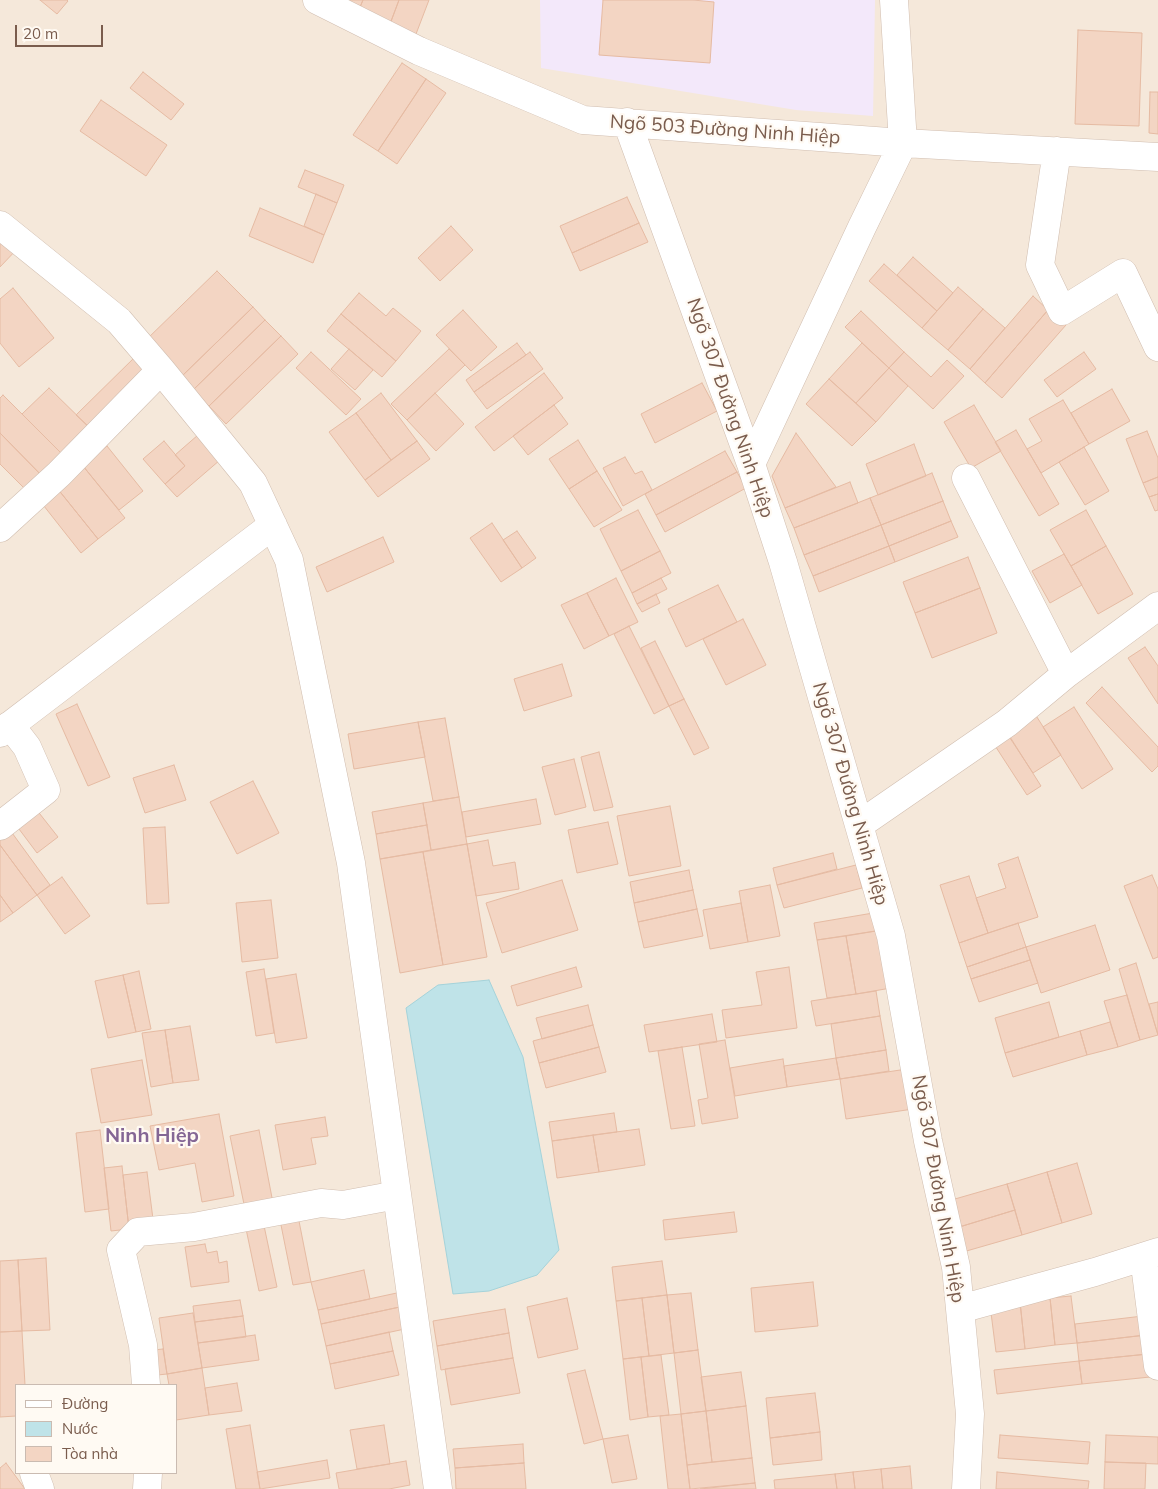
<!DOCTYPE html>
<html>
<head>
<meta charset="utf-8">
<style>
  body { margin:0 }
  #map { position:relative; width:1158px; height:1489px; overflow:hidden; background:#fdf6ec; font-family:Mulish,sans-serif }
  canvas { display:block }
  .legend { position:absolute; left:15px; top:1384px; width:162px; height:90px; box-sizing:border-box; background:#fffaf3; border:1px solid #cabbb1; margin:0; padding:6px 9px; list-style:none; font-size:15px; color:#7a5c4d }
  .legend li { display:flex; align-items:center; gap:10px; height:25px }
  .legend b { width:25px; border:1px solid #cabbb1 }
  .scale { position:absolute; left:15px; top:25px; width:88px; height:22px; box-sizing:border-box; border:2px solid #7a5c4d; border-top:0; padding-left:6px; font-size:15px; line-height:18px; white-space:nowrap; color:#7a5c4d; -webkit-text-stroke:4px #fffaf3; paint-order:stroke }
</style>
</head>
<body>
<div id="map">
<canvas width="1158" height="1489"></canvas>
<ul class="legend">
<li><b style="height:6px;background:#fff"></b>Đường</li>
<li><b style="height:14px;background:#bfe3e8"></b>Nước</li>
<li><b style="height:14px;background:#f3d5c3"></b>Tòa nhà</li>
</ul>
<div class="scale">20 m</div>
</div>
<script>
const g = document.querySelector('canvas').getContext('2d');
g.lineJoin = 'round';
function fill(path, color) { g.fillStyle = color; g.fill(path, 'evenodd'); }
const shape = rows => new Path2D(rows.map(r => 'M' + r).join(''));
function stroke(path, color, width, dash) { g.strokeStyle = color; g.lineWidth = width; g.lineCap = dash ? 'butt' : 'round'; g.setLineDash(dash || []); g.stroke(path); }
function write(font, color, halo, rows, align = 'center') {
  g.font = font + ' Mulish,sans-serif'; g.lineWidth = 4.5; g.setLineDash([]); g.textBaseline = 'middle'; g.strokeStyle = halo; g.fillStyle = color; for (const [text, x, y, turn = 0] of rows) {
    g.save(); g.translate(x, y); g.rotate((+turn || 0) * Math.PI / 180); g.textAlign = isNaN(turn) ? turn : align; if (halo) g.strokeText(text, 0, 0); g.fillText(text, 0, 0); g.restore();
  }
}
const residential = shape([
  [0,0,1158,0,1158,1489,0,1489],
  [16,1385,176,1385,176,1473,16,1473]
]);
const education = shape([
  [540,0,875,0,873,116,796,110,541,68]
]);
const water = shape([
  [489,980,523,1057,559,1250,537,1275,489,1291,453,1294,406,1008,438,985,489,980]
]);
const building = shape([
  [40,0,67,0,68,1,57,14,40,0],
  [341,0,363,0,358,12,341,0],
  [363,0,399,0,390,24,358,12,363,0],
  [399,0,429,0,416,34,390,24,399,0],
  [603,0,693,0,714,2,710,63,599,55,603,0],
  [1078,30,1142,33,1139,126,1075,124,1078,30],
  [402,63,426,79,378,151,353,135,402,63],
  [143,72,184,104,171,120,130,88,143,72],
  [426,79,446,93,397,164,378,151,426,79],
  [1150,92,1158,92,1158,134,1149,133,1150,92],
  [101,100,167,145,146,176,80,131,101,100],
  [305,170,344,185,337,203,298,187,305,170],
  [316,194,337,203,324,235,304,226,316,194],
  [627,197,639,223,572,253,560,226,627,197],
  [260,208,324,235,313,263,249,236,260,208],
  [639,223,648,242,580,271,572,253,639,223],
  [451,226,473,250,440,281,418,258,451,226],
  [0,229,19,247,0,267,0,229],
  [913,257,953,293,937,311,897,275,913,257],
  [884,264,937,311,922,328,869,281,884,264],
  [217,271,253,307,181,377,146,340,217,271],
  [958,287,983,309,948,350,922,328,958,287],
  [13,288,54,338,19,367,0,343,0,299,13,288],
  [359,293,386,316,393,308,421,331,396,361,341,314,359,293],
  [1033,296,1048,310,985,383,970,369,1033,296],
  [253,307,265,320,193,390,181,377,253,307],
  [983,309,1005,328,970,369,948,350,983,309],
  [463,310,497,347,471,371,436,335,463,310],
  [1048,310,1066,325,1002,398,985,383,1048,310],
  [861,311,904,352,889,368,845,327,861,311],
  [341,314,396,361,382,377,327,331,341,314],
  [265,320,281,336,209,406,193,390,265,320],
  [281,336,298,354,226,424,209,406,281,336],
  [517,343,526,355,474,392,466,380,517,343],
  [862,343,889,368,856,403,829,379,862,343],
  [349,349,373,370,355,390,331,369,349,349],
  [449,349,465,365,407,420,391,404,449,349],
  [311,352,361,399,346,415,296,368,311,352],
  [530,352,543,369,487,409,474,392,530,352],
  [904,352,931,377,947,360,964,376,933,409,889,368,904,352],
  [1084,352,1096,369,1057,397,1044,380,1084,352],
  [135,357,152,374,94,432,76,415,135,357],
  [889,368,908,386,876,422,856,403,889,368],
  [544,373,563,398,494,451,475,427,544,373],
  [829,379,876,422,852,446,806,404,829,379],
  [702,383,717,411,655,443,641,414,702,383],
  [49,388,94,432,67,459,22,414,49,388],
  [1112,389,1130,421,1089,444,1071,413,1112,389],
  [381,393,417,441,391,460,356,413,381,393],
  [435,393,464,424,436,451,407,420,435,393],
  [3,395,67,459,46,480,0,433,0,398,3,395],
  [1063,400,1089,444,1041,473,1027,449,1042,441,1029,419,1063,400],
  [554,405,568,424,528,455,513,436,554,405],
  [974,405,1001,451,971,468,944,422,974,405],
  [356,413,391,460,365,480,329,432,356,413],
  [1016,430,1059,504,1039,516,995,442,1016,430],
  [1147,431,1158,458,1158,477,1143,483,1126,439,1147,431],
  [0,433,46,480,31,495,0,464,0,433],
  [796,433,836,487,785,508,772,476,796,433],
  [198,435,220,460,177,497,165,484,185,466,175,455,198,435],
  [578,440,597,471,569,489,549,459,578,440],
  [164,441,185,466,165,484,143,459,164,441],
  [417,441,430,459,378,497,365,480,417,441],
  [914,444,926,476,878,495,866,464,914,444],
  [107,446,143,491,119,510,83,466,107,446],
  [1084,447,1109,491,1085,505,1059,462,1084,447],
  [725,451,737,472,656,515,645,494,725,451],
  [625,457,635,474,642,471,652,490,623,506,603,468,625,457],
  [83,466,125,518,98,539,57,488,83,466],
  [597,471,622,510,594,527,569,489,597,471],
  [737,472,746,488,665,532,656,515,737,472],
  [932,473,943,501,881,525,870,498,932,473],
  [1158,477,1158,494,1149,497,1143,483,1158,477],
  [850,482,858,503,794,528,785,508,850,482],
  [57,488,98,539,81,553,40,501,57,488],
  [1158,494,1158,510,1155,511,1149,497,1158,494],
  [870,498,881,525,804,555,794,528,870,498],
  [943,501,951,521,889,546,881,525,943,501],
  [638,510,660,551,621,571,600,529,638,510],
  [1086,510,1106,546,1071,566,1050,530,1086,510],
  [951,521,958,537,895,562,889,546,951,521],
  [492,523,522,568,501,582,470,538,492,523],
  [881,525,889,546,813,576,804,555,881,525],
  [517,531,536,558,522,568,503,540,517,531],
  [383,537,394,562,327,592,316,567,383,537],
  [889,546,895,562,819,592,813,576,889,546],
  [1106,546,1133,594,1098,614,1071,566,1106,546],
  [660,551,671,573,632,593,621,571,660,551],
  [1064,554,1082,585,1050,603,1032,571,1064,554],
  [968,557,980,588,915,613,903,582,968,557],
  [616,578,638,622,609,636,587,593,616,578],
  [661,578,667,589,637,604,632,593,661,578],
  [718,585,737,622,686,647,668,609,718,585],
  [980,588,997,633,932,658,915,613,980,588],
  [587,593,609,636,584,649,561,605,587,593],
  [656,594,660,603,642,612,637,604,656,594],
  [743,619,766,665,726,685,703,639,743,619],
  [629,626,669,706,654,714,614,634,629,626],
  [655,641,684,699,669,706,641,648,655,641],
  [1145,647,1158,666,1158,704,1128,658,1145,647],
  [562,664,572,696,524,711,514,679,562,664],
  [1102,687,1158,747,1158,766,1152,772,1086,703,1102,687],
  [684,699,709,748,694,755,669,706,684,699],
  [77,704,110,777,88,786,56,714,77,704],
  [1074,707,1113,769,1082,789,1043,727,1074,707],
  [1035,714,1061,755,1033,773,1006,732,1035,714],
  [445,718,459,797,433,801,418,722,445,718],
  [418,722,425,757,354,769,348,734,418,722],
  [1005,729,1041,786,1027,795,990,738,1005,729],
  [599,752,613,807,594,811,581,757,599,752],
  [574,759,586,807,555,815,542,767,574,759],
  [174,765,186,800,145,813,133,778,174,765],
  [253,781,279,833,237,854,210,802,253,781],
  [459,797,467,844,431,850,423,803,459,797],
  [536,799,541,824,466,837,462,812,536,799],
  [423,803,427,825,376,834,372,812,423,803],
  [670,806,681,866,629,876,617,816,670,806],
  [36,809,58,837,37,853,16,825,36,809],
  [608,822,618,864,577,873,568,830,608,822],
  [427,825,431,850,380,859,376,834,427,825],
  [7,826,50,885,37,895,0,845,0,831,7,826],
  [165,827,169,903,147,904,143,828,165,827],
  [488,840,493,866,515,862,519,889,476,896,467,844,488,840],
  [467,844,487,957,443,965,423,852,467,844],
  [0,845,37,895,13,913,0,895,0,845],
  [423,852,443,965,400,973,380,859,423,852],
  [833,853,837,869,777,885,773,868,833,853],
  [1018,857,1038,917,988,933,976,898,1006,888,998,864,1018,857],
  [856,865,862,888,784,908,777,885,856,865],
  [689,870,693,890,634,903,630,882,689,870],
  [1152,875,1158,889,1158,957,1153,959,1124,886,1152,875],
  [969,876,988,933,959,943,940,885,969,876],
  [62,877,90,916,65,934,37,895,62,877],
  [562,880,578,930,502,953,486,903,562,880],
  [770,885,780,936,748,942,739,891,770,885],
  [693,890,697,909,638,922,634,903,693,890],
  [0,895,13,913,0,922,0,895],
  [271,900,278,958,242,962,236,903,271,900],
  [741,903,748,942,710,949,703,910,741,903],
  [697,909,703,936,644,948,638,922,697,909],
  [879,912,882,930,817,940,814,923,879,912],
  [1018,923,1026,947,967,967,959,943,1018,923],
  [1095,925,1110,970,1041,993,1026,947,1095,925],
  [882,930,891,988,856,994,846,936,882,930],
  [846,936,856,994,827,998,817,940,846,936],
  [1026,947,1030,960,971,979,967,967,1026,947],
  [1030,960,1038,983,979,1002,971,979,1030,960],
  [1136,963,1158,1035,1140,1040,1119,969,1136,963],
  [576,967,582,987,517,1006,511,986,576,967],
  [789,967,797,1028,726,1038,722,1010,762,1005,756,972,789,967],
  [264,969,274,1033,256,1036,246,972,264,969],
  [139,971,151,1029,136,1032,123,975,139,971],
  [296,974,307,1038,276,1043,266,979,296,974],
  [123,975,136,1032,108,1038,95,981,123,975],
  [876,991,880,1016,816,1026,811,1001,876,991],
  [1127,995,1140,1040,1118,1047,1104,1001,1127,995],
  [1049,1002,1059,1037,1005,1053,995,1018,1049,1002],
  [1158,1002,1158,1035,1149,1004,1158,1002],
  [588,1005,593,1025,542,1039,536,1018,588,1005],
  [712,1014,717,1042,649,1052,644,1025,712,1014],
  [880,1016,886,1050,836,1058,831,1024,880,1016],
  [1110,1022,1118,1047,1087,1055,1080,1031,1110,1022],
  [593,1025,599,1047,539,1063,533,1041,593,1025],
  [190,1026,199,1080,173,1083,165,1030,190,1026],
  [165,1030,173,1083,151,1087,142,1033,165,1030],
  [1080,1031,1087,1055,1013,1077,1005,1053,1080,1031],
  [725,1040,738,1118,702,1124,698,1100,708,1098,699,1044,725,1040],
  [599,1047,606,1072,546,1088,539,1063,599,1047],
  [682,1047,695,1126,671,1129,658,1051,682,1047],
  [886,1050,889,1071,840,1079,836,1058,886,1050],
  [836,1058,840,1079,787,1087,784,1066,836,1058],
  [783,1059,787,1087,735,1096,730,1068,783,1059],
  [142,1060,152,1115,101,1123,91,1069,142,1060],
  [907,1069,913,1109,846,1119,840,1079,907,1069],
  [614,1113,617,1132,552,1141,549,1122,614,1113],
  [219,1114,234,1196,202,1202,195,1163,159,1170,150,1126,219,1114],
  [325,1117,328,1136,311,1138,316,1164,283,1170,275,1125,325,1117],
  [639,1129,645,1165,599,1172,593,1135,639,1129],
  [100,1130,109,1209,85,1212,76,1133,100,1130],
  [259,1130,273,1203,245,1209,230,1136,259,1130],
  [593,1135,599,1172,557,1178,552,1141,593,1135],
  [1077,1163,1092,1214,1062,1223,1047,1172,1077,1163],
  [122,1166,129,1229,111,1231,104,1168,122,1166],
  [147,1172,154,1227,129,1229,123,1175,147,1172],
  [1047,1172,1062,1223,1022,1235,1007,1184,1047,1172],
  [1007,1184,1015,1210,956,1228,948,1201,1007,1184],
  [1015,1210,1022,1235,963,1252,956,1228,1015,1210],
  [297,1211,311,1282,293,1285,279,1215,297,1211],
  [734,1212,737,1232,665,1240,663,1220,734,1212],
  [263,1221,277,1287,259,1291,245,1224,263,1221],
  [205,1244,207,1253,217,1251,219,1263,227,1261,229,1282,191,1287,185,1247,205,1244],
  [46,1258,50,1330,22,1331,18,1260,46,1258],
  [18,1260,22,1331,0,1332,0,1261,18,1260],
  [662,1261,667,1295,616,1301,612,1267,662,1261],
  [364,1270,370,1299,318,1310,311,1282,364,1270],
  [813,1282,818,1326,755,1332,751,1288,813,1282],
  [406,1291,409,1305,321,1324,318,1310,406,1291],
  [691,1293,698,1350,674,1353,667,1295,691,1293],
  [667,1295,674,1353,649,1356,642,1298,667,1295],
  [1071,1296,1077,1343,1055,1345,1050,1298,1071,1296],
  [567,1298,578,1349,538,1358,527,1307,567,1298],
  [642,1298,649,1356,623,1359,616,1301,642,1298],
  [1050,1298,1055,1345,1025,1349,1020,1302,1050,1298],
  [240,1300,243,1316,195,1322,193,1306,240,1300],
  [1020,1302,1025,1349,996,1352,990,1305,1020,1302],
  [409,1305,414,1327,326,1346,321,1324,409,1305],
  [505,1309,509,1333,437,1346,433,1321,505,1309],
  [193,1313,202,1368,167,1374,159,1318,193,1313],
  [243,1316,246,1337,198,1343,195,1322,243,1316],
  [1143,1316,1146,1335,1077,1343,1075,1324,1143,1316],
  [22,1331,25,1385,16,1385,16,1416,0,1417,0,1332,22,1331],
  [389,1332,393,1351,330,1364,326,1346,389,1332],
  [509,1333,513,1358,441,1370,437,1346,509,1333],
  [255,1335,259,1360,202,1368,198,1343,255,1335],
  [1146,1335,1148,1354,1079,1361,1077,1343,1146,1335],
  [163,1349,167,1374,148,1376,144,1351,163,1349],
  [698,1350,706,1411,681,1414,674,1353,698,1350],
  [393,1351,399,1375,335,1389,330,1364,393,1351],
  [1148,1354,1150,1377,1082,1384,1079,1361,1148,1354],
  [661,1355,669,1415,648,1417,641,1357,661,1355],
  [641,1357,648,1417,630,1420,623,1359,641,1357],
  [513,1358,520,1393,451,1405,445,1369,513,1358],
  [1079,1361,1082,1384,997,1394,994,1370,1079,1361],
  [202,1368,209,1415,176,1420,176,1385,169,1385,167,1374,202,1368],
  [585,1370,603,1439,584,1444,567,1374,585,1370],
  [741,1372,746,1406,706,1411,701,1377,741,1372],
  [237,1383,242,1411,209,1415,205,1388,237,1383],
  [815,1393,820,1432,770,1438,766,1398,815,1393],
  [746,1406,752,1458,712,1462,706,1411,746,1406],
  [706,1411,712,1462,687,1465,681,1414,706,1411],
  [681,1414,690,1489,668,1489,660,1416,681,1414],
  [250,1425,260,1489,236,1489,226,1429,250,1425],
  [384,1425,390,1464,357,1469,350,1430,384,1425],
  [820,1432,822,1460,773,1465,770,1438,820,1432],
  [628,1435,637,1479,612,1483,603,1439,628,1435],
  [1000,1435,1090,1442,1088,1464,998,1458,1000,1435],
  [1106,1435,1158,1437,1158,1464,1105,1462,1106,1435],
  [523,1444,524,1463,455,1468,453,1449,523,1444],
  [752,1458,755,1483,690,1489,687,1465,752,1458],
  [327,1460,330,1478,260,1489,257,1472,327,1460],
  [406,1461,410,1485,389,1489,339,1489,336,1473,406,1461],
  [1105,1462,1146,1463,1145,1489,1104,1489,1105,1462],
  [6,1463,25,1489,0,1489,0,1468,6,1463],
  [524,1463,526,1489,456,1489,455,1468,524,1463],
  [910,1466,912,1489,883,1489,881,1469,910,1466],
  [881,1469,883,1489,855,1489,853,1472,881,1469],
  [853,1472,855,1489,837,1489,835,1474,853,1472],
  [997,1472,1089,1481,1088,1489,996,1489,997,1472],
  [835,1474,837,1489,775,1489,774,1480,835,1474],
  [755,1483,756,1489,700,1489,755,1483]
]);
const minor = shape([
  [317,0,419,51,583,120,903,143,1158,157],
  [627,122,751,464,783,562,891,936,928,1141,956,1267,970,1414,966,1489],
  [1057,151,1040,265,1062,311,1123,273,1158,347],
  [0,225,119,321,161,370,253,483,289,560,351,863,438,1489],
  [751,464,862,227,903,143,894,0],
  [0,528,59,474,161,370],
  [1066,674,1158,606],
  [0,733,273,525],
  [859,825,1007,723,1066,674,966,478],
  [0,826,46,790,27,747,10,725],
  [1144,1257,1158,1366],
  [960,1309,1095,1272,1158,1252],
  [146,1385,143,1345,121,1250,138,1232,194,1227,321,1203,343,1205,397,1195],
  [34,1473,40,1489],
  [147,1489,148,1473]
]);
const streetNames = [
  ["Ngõ 503 Đường Ninh Hiệp",725,130,4],
  ["Ngõ 307 Đường Ninh Hiệp",730,408,71],
  ["Ngõ 307 Đường Ninh Hiệp",850,794,74],
  ["Ngõ 307 Đường Ninh Hiệp",938,1189,80]
];
const neighbourhoodNames = [
  ["Ninh Hiệp",152,1136]
];
fill(residential, '#f5e8da');
fill(education, '#f3e8fa');
fill(water, '#bfe3e8');
stroke(water, '#a5d3da', 1);
fill(building, '#f3d5c3');
stroke(building, '#e6bba3', 1);
stroke(minor, '#d1beb0', 29);
stroke(minor, '#fff', 28);
write('19px', '#7a5c4d', '#fffaf3', streetNames);
write('bold 20px', '#846695', '#fffaf3', neighbourhoodNames);
</script>
</body>
</html>
